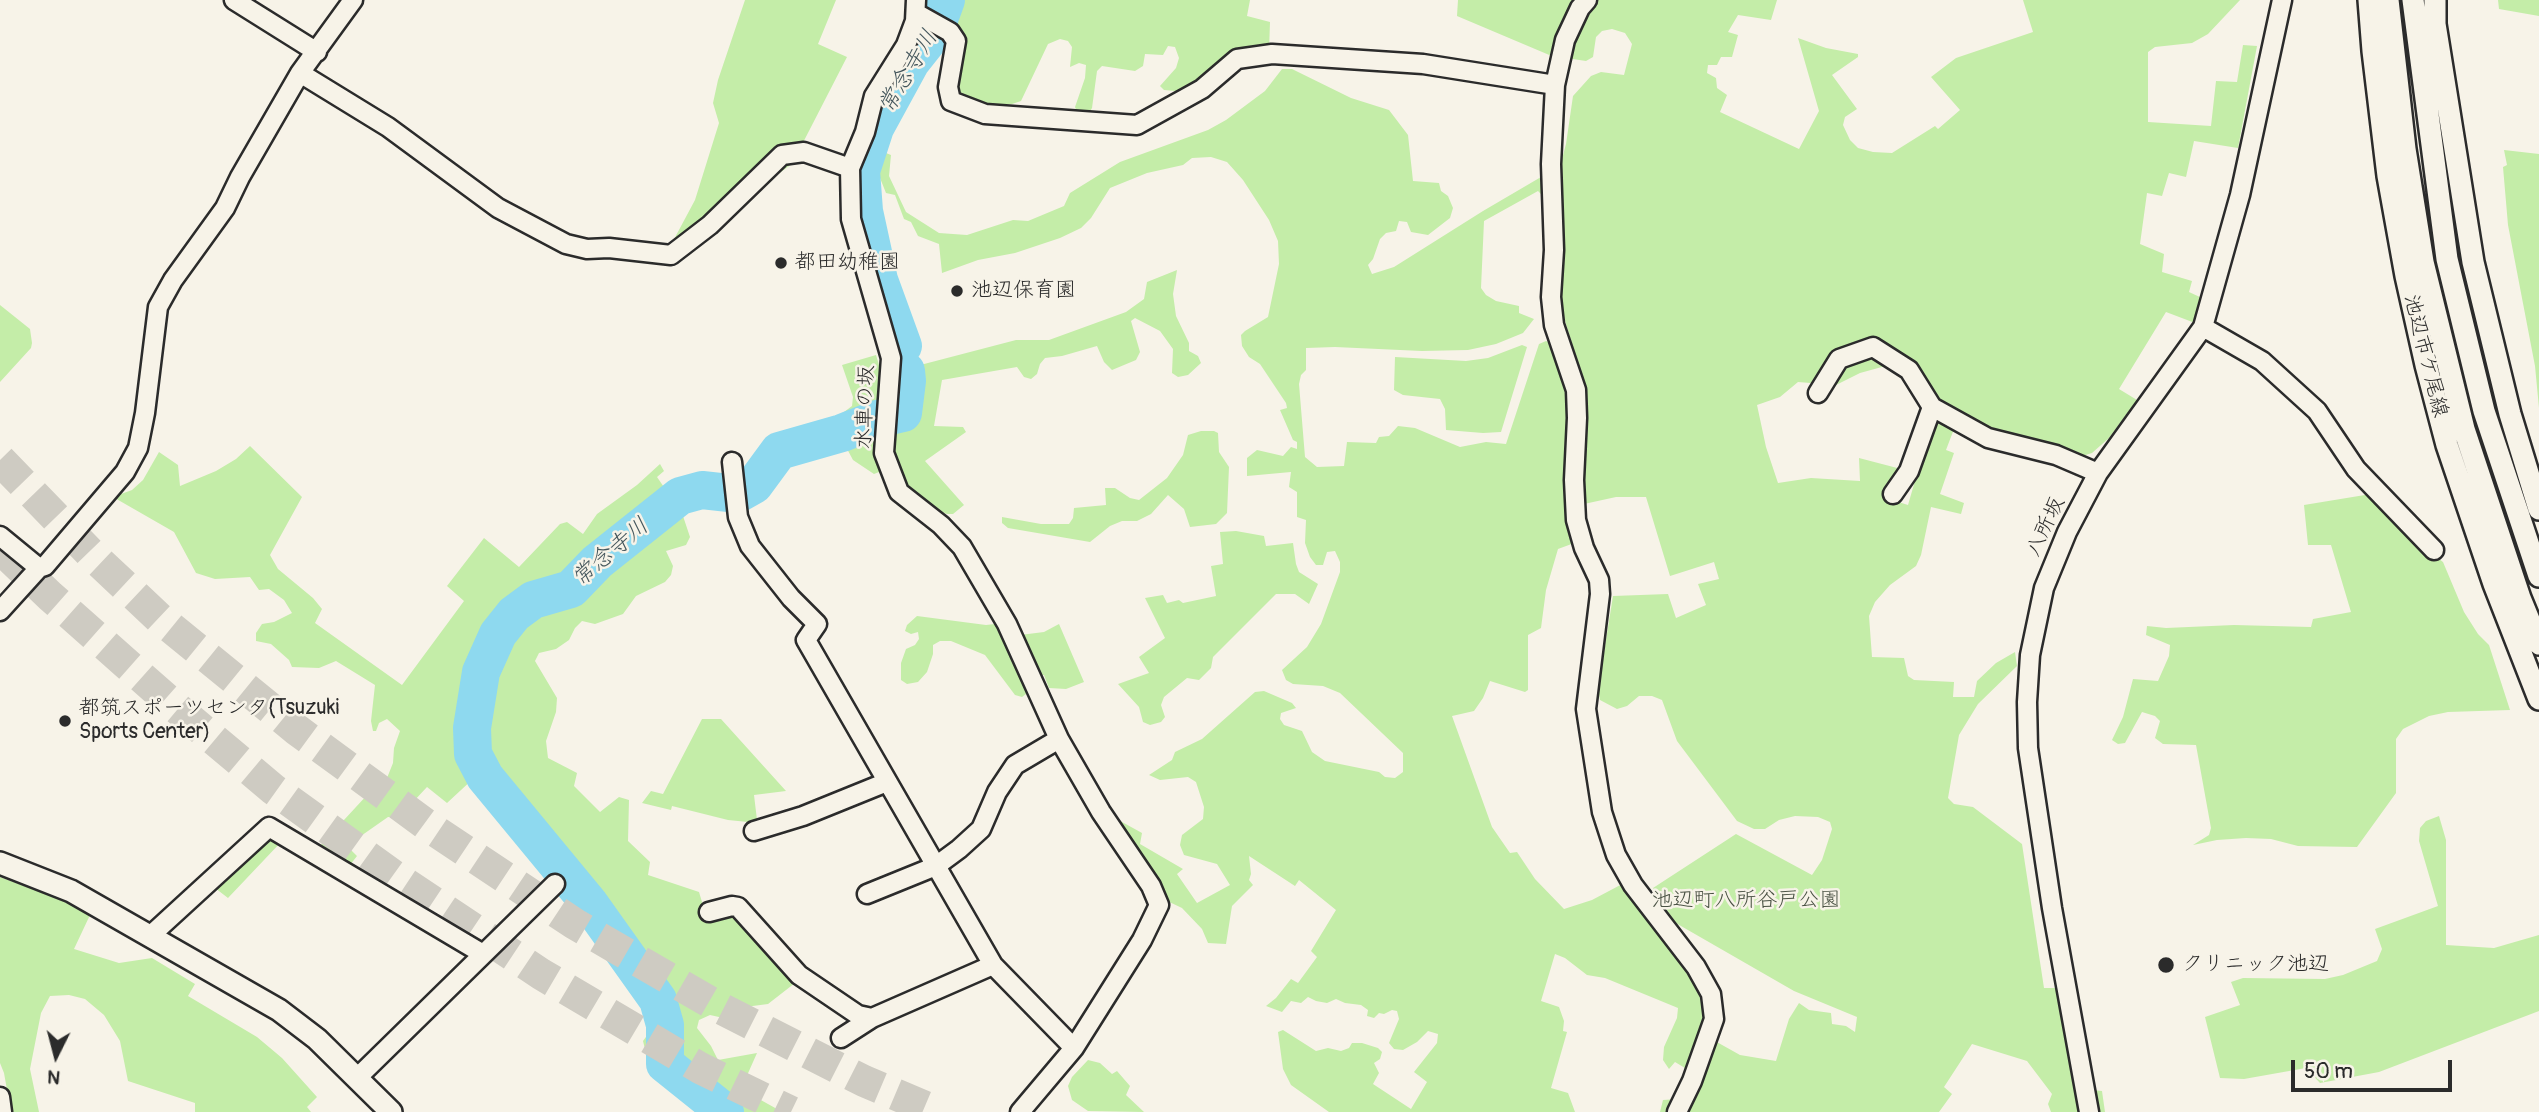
<!DOCTYPE html>
<html>
<head>
<meta charset="utf-8">
<style>
  body { margin:0 }
  #map { position:relative; width:2539px; height:1112px; overflow:hidden; background:#f7f3e8; font-family:Pangolin,sans-serif }
  canvas { display:block }
  .north { position:absolute; left:21px; top:1021px; width:70px; height:70px; -webkit-text-stroke:5px #f7f3e8; paint-order:stroke; rotate:186deg; font-size:19px; font-weight:700; line-height:28px; text-align:center; color:#2b2b2b }
  .north::after { content:''; display:block; margin:auto; width:24px; height:32px; background:#2b2b2b; clip-path:polygon(50% 0,100% 100%,50% 72%,0 100%) }
  .scale { position:absolute; left:2291px; top:1060px; width:161px; height:32px; box-sizing:border-box; border:4px solid #2b2b2b; border-top:0; padding-left:9px; font-size:21px; line-height:24px; white-space:nowrap; color:#2b2b2b; -webkit-text-stroke:5px #f7f3e8; paint-order:stroke }
</style>
</head>
<body>
<div id="map">
<canvas width="2539" height="1112"></canvas>
<div class="north">N</div>
<div class="scale">50 m</div>
</div>
<script>
const g = document.querySelector('canvas').getContext('2d');
g.lineJoin = 'round';
function fill(path, color) { g.fillStyle = color; g.fill(path, 'evenodd'); }
const shape = rows => new Path2D(rows.map(r => 'M' + r).join(''));
function stroke(path, color, width, dash) { g.strokeStyle = color; g.lineWidth = width; g.lineCap = dash ? 'butt' : 'round'; g.setLineDash(dash || []); g.stroke(path); }
function write(font, color, halo, rows, align = 'center') {
  g.font = font + ' Pangolin,"Klee One",sans-serif'; g.lineWidth = 5; g.setLineDash([]); g.textBaseline = 'middle'; g.strokeStyle = halo; g.fillStyle = color; for (const [text, x, y, turn = 0] of rows) {
    g.save(); g.translate(x, y); g.rotate((+turn || 0) * Math.PI / 180); g.textAlign = isNaN(turn) ? turn : align; if (halo) g.strokeText(text, 0, 0); g.fillText(text, 0, 0); g.restore();
  }
}
const green = shape([
  [745,0,836,0,818,44,847,57,792,164,676,247,672,243,695,200,719,123,713,103,718,80],
  [925,0,1250,0,1247,16,1270,22,1269,51,1228,59,1208,71,1186,100,1176,91,1164,90,1160,86,1176,68,1179,58,1175,47,1168,46,1163,55,1145,54,1143,66,1135,71,1102,66,1097,71,1092,108,1088,115,1077,112,1075,107,1085,78,1086,65,1079,63,1070,67,1072,47,1068,41,1060,39,1048,44,1021,101,1012,104,973,104,957,94,952,49,938,50,917,59,881,114,877,115,876,102,924,10],
  [1458,0,1777,0,1771,20,1738,15,1728,32,1738,35,1732,57,1721,57,1717,65,1708,65,1707,73,1716,78,1717,88,1727,95,1720,112,1799,149,1819,111,1798,38,1826,48,1858,54,1858,57,1832,75,1857,109,1845,117,1843,125,1850,140,1858,148,1873,152,1892,153,1935,126,1938,129,1960,110,1931,77,1956,58,2033,32,2023,0,2240,0,2208,34,2192,43,2155,47,2148,52,2148,122,2211,126,2216,81,2237,82,2243,45,2257,46,2238,148,2194,141,2186,177,2169,173,2162,196,2147,193,2140,244,2164,254,2162,272,2192,281,2189,292,2202,298,2195,323,2166,312,2119,389,2137,400,2109,438,2092,453,2079,457,1988,433,1940,405,1900,362,1860,373,1836,385,1798,382,1780,397,1757,405,1766,447,1778,483,1811,478,1860,481,1859,458,1901,469,1889,499,1908,505,1926,443,1936,423,1954,429,1946,450,1954,453,1940,494,1964,503,1961,514,1931,507,1921,555,1916,566,1890,585,1875,602,1869,616,1872,657,1904,658,1908,676,1914,680,1954,682,1953,697,1974,697,1977,681,1996,663,2015,652,2017,666,1978,704,1959,735,1948,798,1954,804,1973,807,2022,844,2044,988,2058,988,2082,1089,2102,1091,2105,1112,2051,1112,2048,1104,2052,1094,2027,1061,1972,1044,1944,1087,1952,1094,1939,1112,1660,1112,1663,1100,1677,1099,1715,1041,1740,1055,1776,1061,1789,1019,1799,1003,1809,1010,1831,1013,1832,1024,1846,1026,1855,1032,1857,1017,1794,991,1674,922,1653,888,1736,834,1812,875,1822,860,1832,829,1830,822,1818,817,1795,816,1779,820,1765,829,1754,829,1737,821,1677,741,1662,700,1652,696,1639,696,1627,706,1617,709,1600,700,1598,690,1613,596,1668,594,1676,618,1706,605,1698,584,1719,579,1714,562,1670,576,1646,497,1616,497,1584,504,1583,476,1587,442,1587,394,1563,314,1560,272,1563,229,1558,174,1566,144,1573,96,1591,76,1601,72,1624,75,1632,44,1625,33,1612,29,1602,31,1596,37,1593,57,1586,61,1566,58,1573,3,1563,24,1554,57,1457,16],
  [2498,0,2539,0,2539,16,2499,9],
  [1282,69,1292,69,1351,98,1389,110,1408,135,1413,181,1439,183,1441,191,1448,196,1453,208,1450,218,1428,235,1411,232,1407,222,1399,221,1396,231,1386,233,1380,239,1373,259,1368,265,1372,274,1394,267,1483,211,1541,177,1545,178,1551,246,1545,254,1541,194,1538,191,1484,221,1481,288,1486,295,1496,301,1519,306,1519,313,1534,319,1523,333,1496,344,1468,350,1422,351,1335,347,1306,348,1306,370,1301,375,1299,384,1305,457,1317,467,1344,466,1347,442,1376,443,1379,437,1389,436,1398,426,1415,428,1460,447,1486,442,1506,444,1539,344,1546,341,1557,346,1570,417,1577,542,1558,549,1546,590,1541,628,1528,635,1528,690,1525,692,1490,681,1483,698,1474,711,1452,716,1492,827,1510,853,1517,852,1535,879,1564,909,1592,900,1626,882,1692,970,1709,1012,1691,1066,1685,1068,1675,1062,1669,1069,1663,1060,1664,1047,1677,1018,1678,1008,1605,978,1587,975,1565,958,1555,954,1541,1001,1559,1007,1564,1021,1563,1031,1567,1032,1551,1088,1568,1093,1575,1112,1329,1112,1291,1085,1283,1069,1278,1032,1283,1030,1316,1051,1328,1048,1341,1051,1349,1048,1352,1043,1362,1043,1378,1048,1382,1052,1380,1059,1374,1063,1379,1073,1373,1084,1411,1109,1427,1082,1414,1072,1437,1043,1438,1034,1428,1031,1417,1042,1403,1050,1394,1049,1389,1043,1399,1019,1397,1011,1392,1010,1384,1014,1379,1013,1374,1018,1367,1016,1368,1010,1361,1005,1345,1003,1336,999,1327,1003,1316,1001,1308,997,1301,1003,1291,1001,1282,1012,1266,1006,1276,998,1291,979,1298,983,1317,957,1311,951,1336,910,1299,880,1295,886,1249,856,1251,874,1249,880,1253,885,1232,906,1226,944,1208,943,1202,929,1182,908,1163,899,1113,817,1142,833,1140,844,1183,869,1177,874,1197,903,1230,885,1217,864,1184,855,1180,845,1182,835,1203,819,1204,807,1196,782,1188,777,1160,780,1149,775,1172,760,1175,752,1202,739,1255,692,1264,691,1292,703,1296,708,1281,713,1280,719,1284,725,1302,731,1312,752,1325,761,1379,772,1385,777,1395,778,1403,772,1403,753,1340,693,1323,686,1293,684,1286,680,1282,670,1307,647,1321,624,1340,572,1340,562,1335,551,1327,552,1323,565,1316,565,1310,557,1305,543,1306,520,1297,517,1297,492,1289,487,1291,472,1247,476,1247,458,1257,450,1283,456,1291,447,1297,449,1297,442,1293,440,1280,410,1287,408,1286,403,1260,364,1249,357,1242,346,1241,335,1245,331,1268,317,1279,264,1278,241,1269,220,1243,180,1227,162,1211,157,1192,158,1183,165,1147,173,1110,188,1091,218,1081,228,1060,238,1015,253,978,260,942,273,939,244,918,236,911,222,904,219,895,195,886,193,878,173,868,170,876,149,891,155,889,176,906,212,939,233,967,235,1013,220,1028,221,1064,206,1070,193,1120,162,1208,130,1226,120,1265,91],
  [2504,150,2539,154,2539,408,2535,366,2508,225,2503,167,2507,165],
  [1177,270,1173,294,1176,316,1189,343,1189,351,1198,356,1201,363,1188,375,1178,377,1172,373,1173,349,1160,331,1135,318,1131,321,1140,352,1136,360,1112,370,1104,362,1097,346,1062,356,1045,358,1040,364,1037,374,1031,379,1024,377,1017,367,942,380,934,426,963,427,966,432,925,461,964,505,953,514,947,514,930,507,912,492,897,465,874,474,853,460,832,421,852,406,853,397,842,365,876,355,882,375,1016,340,1049,340,1126,312,1144,299,1147,282],
  [0,305,30,329,32,343,31,348,0,382],
  [1522,345,1527,347,1501,432,1483,433,1446,430,1445,409,1440,399,1403,395,1394,390,1395,357,1466,361,1488,358],
  [1201,431,1214,431,1218,433,1219,452,1229,467,1227,513,1216,524,1190,527,1184,509,1168,495,1151,514,1137,521,1122,521,1110,526,1090,542,1008,528,1002,523,1002,517,1041,524,1069,524,1073,518,1074,508,1106,505,1105,488,1115,488,1130,498,1139,500,1167,478,1183,455,1188,435],
  [250,446,302,497,270,555,278,569,313,598,322,609,315,623,402,685,464,601,447,586,484,538,519,567,560,524,567,522,583,534,597,514,637,485,660,464,664,471,657,477,668,493,679,488,689,488,691,500,681,510,690,537,686,545,666,551,673,566,671,575,665,582,636,596,623,614,595,624,582,621,575,628,569,640,556,649,539,653,535,661,557,698,556,712,546,741,548,758,577,773,574,786,600,812,619,797,629,800,628,841,650,862,648,875,699,892,708,922,737,913,795,983,768,1004,745,1007,728,1019,710,1015,699,1020,697,1028,711,1046,718,1060,757,1053,741,1089,777,1109,777,1112,743,1112,695,1082,681,1067,673,1057,668,1009,661,992,650,976,646,976,560,862,551,872,474,778,447,803,427,787,399,817,388,817,358,838,350,849,357,856,350,865,319,847,368,794,385,783,393,763,394,748,400,731,387,719,379,723,376,731,373,731,371,721,375,685,336,661,319,668,292,667,289,660,271,644,256,641,256,633,262,624,274,622,292,613,284,600,269,589,259,590,250,577,215,579,196,573,174,532,113,497,132,490,143,480,159,452,178,465,180,486,216,471,236,459],
  [2377,493,2410,537,2443,562,2464,612,2478,634,2489,645,2510,710,2448,712,2429,716,2403,729,2396,739,2396,793,2357,847,2298,846,2271,839,2246,838,2217,840,2193,845,2209,835,2211,828,2196,745,2163,744,2155,738,2160,721,2155,716,2142,712,2125,743,2118,744,2112,740,2123,717,2133,679,2158,681,2169,656,2170,645,2146,635,2147,626,2166,628,2234,625,2311,627,2313,619,2351,612,2331,545,2308,545,2304,505],
  [1236,531,1264,536,1266,546,1293,543,1296,564,1299,572,1318,584,1309,604,1295,594,1276,594,1213,657,1211,668,1199,680,1187,678,1164,697,1161,705,1165,717,1161,722,1150,725,1143,722,1139,707,1118,684,1149,673,1139,657,1165,638,1145,598,1163,595,1167,603,1179,600,1183,603,1216,596,1211,566,1223,564,1220,532],
  [917,616,986,625,995,624,1015,629,1020,635,1044,632,1059,624,1084,682,1066,689,1049,688,1044,675,1037,675,1030,691,1022,697,1015,695,985,655,951,641,940,641,933,645,933,654,927,672,918,682,907,684,901,680,901,663,906,649,915,645,919,639,918,632,911,634,905,631,907,625],
  [702,719,721,719,786,791,754,795,757,820,748,822,728,820,672,806,671,810,642,803,651,791,663,794],
  [2439,816,2446,840,2446,945,2494,948,2539,935,2539,1011,2379,1072,2320,1083,2306,1068,2244,1079,2220,1078,2205,1017,2240,1005,2231,982,2243,978,2325,979,2343,975,2377,961,2382,949,2375,929,2438,906,2419,841,2420,828,2426,821],
  [270,841,282,841,228,898,215,888],
  [0,877,59,899,90,915,74,949,119,963,152,958,195,984,188,996,257,1037,282,1058,317,1097,307,1107,311,1112,195,1112,195,1103,128,1081,120,1041,104,1015,85,999,69,995,50,996,41,1013,30,1069,39,1112,11,1112,4,1073,0,1063],
  [657,1022,660,1064,685,1097,648,1061,643,1041],
  [1088,1060,1100,1063,1112,1074,1117,1071,1130,1086,1126,1095,1144,1112,1088,1111,1072,1100,1068,1086,1072,1077]
]);
const river = shape([
  [903,346,879,280,864,211,861,171,875,128,911,62,934,33,946,0],
  [725,1112,665,1064,665,1025,658,1000,589,903,485,777,473,754,472,728,481,672,498,634,514,614,533,600,571,589,597,562,680,496,702,490,738,494,754,485,779,451,842,433,877,419,903,413,907,381,906,371]
]);
const motorwayTunnel = shape([
  [0,460,93,556,159,618,297,730,431,828,575,924,720,1008,864,1081,937,1112],
  [0,548,50,596,173,705,273,789,397,878,541,974,700,1068,791,1112]
]);
const minor = shape([
  [234,0,317,52],
  [916,0,915,21,906,45,874,96,865,132,850,168,851,219,891,358,884,453,899,492,941,525,962,547,1007,624,1059,739,1101,812,1151,886,1159,905,1142,940,1074,1048,1020,1112],
  [1587,0,1580,8,1565,40,1555,85,1551,164,1554,250,1551,297,1554,325,1576,390,1577,418,1574,480,1576,520,1584,548,1599,580,1600,594,1586,709,1602,812,1616,855,1633,885,1696,967,1711,994,1714,1019,1692,1081,1677,1112],
  [916,13,950,32,956,41,948,87,951,101,985,114,1137,125,1202,89,1237,59,1272,54,1423,64,1555,85],
  [300,73,388,127,498,208,566,244,587,249,609,248,671,255,710,225,782,155,804,152,850,168],
  [2203,327,2262,361,2317,411,2356,469,2434,550],
  [1818,393,1839,359,1873,347,1909,370,1932,407,1988,438,2056,455,2098,473],
  [732,462,738,517,750,546,791,598,817,624,806,640,993,965,1074,1048],
  [1893,494,1909,471,1932,407],
  [0,536,39,568],
  [0,611,39,568,45,566,125,472,138,448,145,413,158,307,173,280,225,208,240,177,300,73,353,0],
  [754,831,803,816,887,782],
  [867,894,936,866,959,849,981,829,997,792,1015,765,1059,739],
  [709,912,732,906,738,907,799,975,858,1015,872,1018,993,965],
  [150,936,269,827,483,954],
  [841,1038,872,1018],
  [358,1077,555,884],
  [0,1097,2,1112],
  [2089,1112,2052,908,2028,748,2027,702,2030,655,2044,588,2067,532,2098,473,2203,327,2240,195,2282,0]
]);
const tertiary = shape([
  [2369,0,2373,51,2388,176,2406,276,2426,365,2447,445,2494,584,2539,699],
  [2388,0,2405,149,2423,262,2464,429,2520,598,2539,644],
  [2413,0,2447,259,2484,411,2539,576],
  [2435,0,2435,24,2473,262,2510,414,2539,509],
  [0,863,71,891,279,1010,317,1039,391,1112]
]);
const markers = [
  [781,263,7,"#2b2b2b"],
  [957,291,7,"#2b2b2b"],
  [65,721,7,"#2b2b2b"],
  [2166,965,9,"#2b2b2b"]
];
const poiNames = [
  ["都田幼稚園",795,263],
  ["池辺保育園",971,291],
  ["都筑スポーツセンタ(Tsuzuki",79,709],
  ["Sports Center)",79,733],
  ["クリニック池辺",2182,965]
];
const streetNames = [
  ["池辺市ケ尾線",2425,356,76],
  ["水車の坂",866,407,-88],
  ["八所坂",2046,527,-65]
];
const parkNames = [
  ["池辺町八所谷戸公園",1746,901]
];
const waterNames = [
  ["常念寺川",909,72,-59],
  ["常念寺川",611,553,-40]
];
fill(green, '#c4eda8');
stroke(river, '#8ed9ef', 38);
stroke(motorwayTunnel, '#cecbc2', 32, [32, 16]);
stroke(minor, '#2b2b2b', 23);
stroke(tertiary, '#2b2b2b', 26);
stroke(minor, '#f7f3e8', 18);
stroke(tertiary, '#f7f3e8', 21);
for (const [x, y, r, color] of markers) { const dot = new Path2D(); dot.arc(x, y, r, 0, 2 * Math.PI); g.fillStyle = color; g.fill(dot); stroke(dot, '#f7f3e8', 2.5); }
write('21px', '#2b2b2b', '#f7f3e8', poiNames, 'left');
write('21px', '#2b2b2b', '#f7f3e8', streetNames);
write('21px', '#4a5244', '#f7f3e8', parkNames);
write('italic 23px', '#44565c', '#f7f3e8', waterNames);
</script>
</body>
</html>
